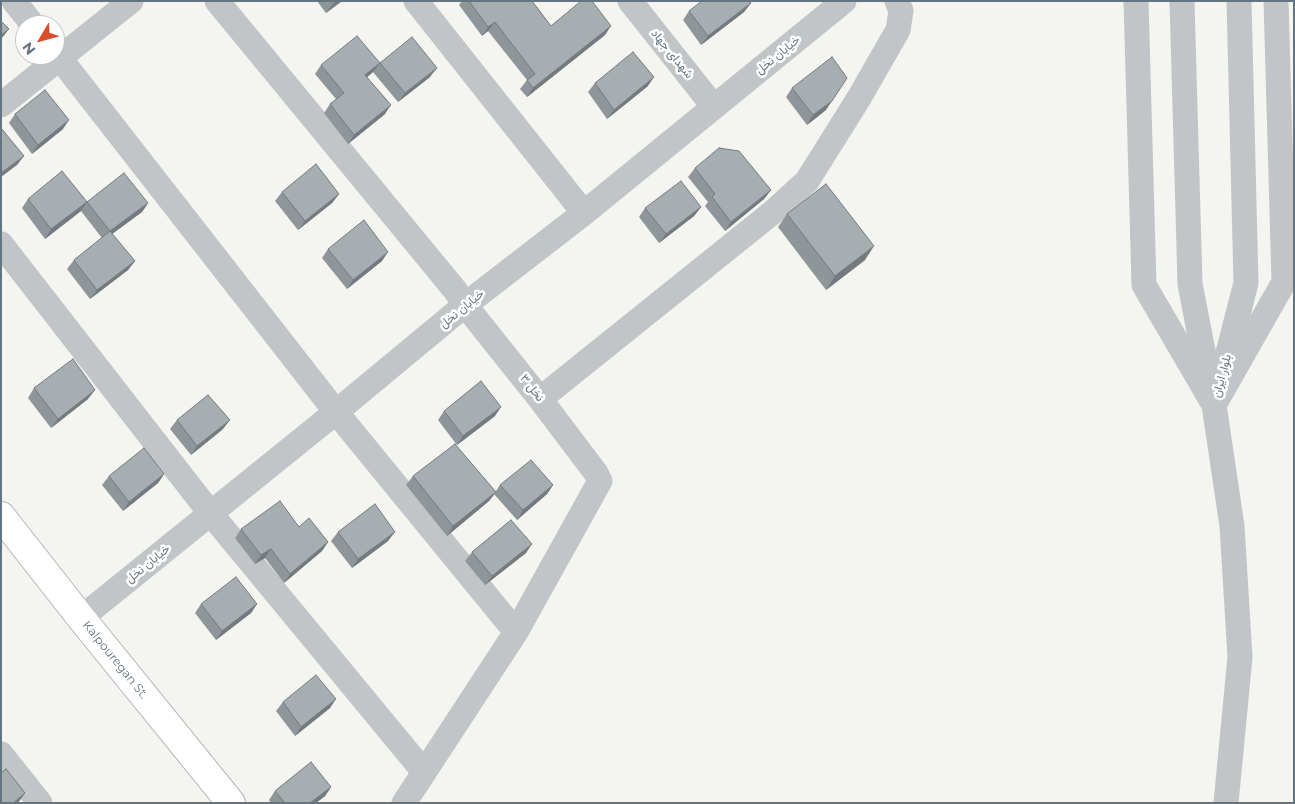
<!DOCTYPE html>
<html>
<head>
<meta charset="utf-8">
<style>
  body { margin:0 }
  #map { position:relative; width:1295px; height:804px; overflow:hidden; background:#f4f4f0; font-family:Montserrat,sans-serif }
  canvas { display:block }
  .frame { position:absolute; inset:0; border:2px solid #647480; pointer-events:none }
  .north { position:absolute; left:15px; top:15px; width:50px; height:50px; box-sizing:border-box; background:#fff; border:1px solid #c1c7cc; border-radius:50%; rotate:233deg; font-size:14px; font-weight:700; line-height:20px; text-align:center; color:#647480 }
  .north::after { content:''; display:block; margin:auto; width:18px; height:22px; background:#d94d2b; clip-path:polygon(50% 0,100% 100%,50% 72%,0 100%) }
</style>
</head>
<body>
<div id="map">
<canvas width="1295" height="804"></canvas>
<div class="frame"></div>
<div class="north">N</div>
</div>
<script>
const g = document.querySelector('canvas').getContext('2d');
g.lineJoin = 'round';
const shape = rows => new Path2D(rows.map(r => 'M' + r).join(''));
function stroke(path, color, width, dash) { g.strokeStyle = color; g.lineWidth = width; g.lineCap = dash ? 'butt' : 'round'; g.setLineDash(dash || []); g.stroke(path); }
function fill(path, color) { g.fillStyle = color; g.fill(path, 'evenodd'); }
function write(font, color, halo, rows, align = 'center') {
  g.font = font + ' Montserrat,Vazirmatn,sans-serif'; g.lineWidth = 5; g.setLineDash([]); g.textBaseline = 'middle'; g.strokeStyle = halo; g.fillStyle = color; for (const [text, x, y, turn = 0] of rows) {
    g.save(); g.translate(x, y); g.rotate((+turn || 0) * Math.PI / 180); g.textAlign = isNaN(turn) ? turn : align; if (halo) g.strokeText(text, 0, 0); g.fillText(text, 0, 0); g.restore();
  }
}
const minor = shape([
  [14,1,33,25],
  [217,1,455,290,465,305,540,399,596,473,600,481,516,632,404,803],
  [416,1,584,213],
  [630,1,714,107],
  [1136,1,1144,285,1214,405,1232,526,1240,657,1226,803],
  [1182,1,1190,284,1210,387],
  [55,52,336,412,516,632],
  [1,105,131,1],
  [1,244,211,514,424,772],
  [1223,372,1246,283,1239,1],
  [540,399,773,212,807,181,859,98,898,30,901,11,897,1],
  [1214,405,1284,282,1276,1],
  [81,618,336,412,465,305,584,213,844,1],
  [1,754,40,803]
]);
const major = shape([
  [1,516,81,618,231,803]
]);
const wall = shape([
  [317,1,342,1,326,13],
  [462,1,532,1,551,26,605,35,527,97,520,89,527,80,488,31,482,36,459,5],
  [751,3,744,12,701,45,683,20,689,11],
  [380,63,430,77,398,102,373,72,367,77,385,114,348,144,324,113,330,104,336,99,315,74,321,65],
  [595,83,648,86,607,119,588,92],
  [792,88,826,110,807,125,786,97],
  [15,114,63,129,32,154,9,123],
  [695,168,771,190,764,199,725,231,705,206,708,202,688,177],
  [282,192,339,194,332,203,298,230,275,201],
  [28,199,87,202,81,211,45,239,22,208],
  [87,202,148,203,142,212,112,234,135,261,128,270,90,299,67,269,74,260,102,238,81,211],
  [701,207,694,216,659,243,639,217,645,208],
  [787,214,865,260,826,290,778,227],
  [328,249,382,261,347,289,322,258],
  [34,388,88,399,51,428,28,398],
  [444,411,495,416,457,445,438,420],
  [177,420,223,429,191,455,170,429],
  [164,474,158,483,123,511,102,485,109,476],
  [413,476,496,492,489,501,447,536,406,485],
  [500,485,553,485,547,494,517,520,494,494],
  [299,527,328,542,322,551,284,583,265,558,255,564,235,538,241,529],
  [338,532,388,541,352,568,331,541],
  [472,552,526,553,485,585,465,561],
  [201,604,257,604,251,613,216,640,195,613],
  [283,702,330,708,295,736,276,711],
  [331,787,325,796,316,803,271,803,269,800,275,791]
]);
const shadedWall = shape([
  [336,1,342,1,326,13,333,4],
  [751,3,744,12,701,45,708,36],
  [495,22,488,31,482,36,488,27],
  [611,26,605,35,527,97,533,88],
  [9,29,2,38,1,39,1,35],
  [380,63,373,72,359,84,365,75],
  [437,68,430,77,398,102,405,93],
  [654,77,648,86,607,119,614,110],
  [832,101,826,110,807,125,813,115],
  [391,105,385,114,348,144,354,135],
  [69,120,63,129,32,154,38,145],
  [24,156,17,165,1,177,1,173],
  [771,190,764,199,725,231,731,222],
  [339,194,332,203,298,230,305,221],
  [87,202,81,211,45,239,51,229],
  [148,203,142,212,104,240,110,231],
  [701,207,694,216,659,243,666,234],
  [874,246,865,260,826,290,835,276],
  [388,252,382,261,347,289,353,280],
  [135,261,128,270,90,299,97,290],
  [95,390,88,399,51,428,58,419],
  [501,407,495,416,457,445,463,436],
  [230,420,223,429,191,455,197,446],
  [164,474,158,483,123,511,129,502],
  [553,485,547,494,517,520,523,510],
  [496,492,489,501,447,536,453,526],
  [395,532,388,541,352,568,358,559],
  [328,542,322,551,284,583,290,574],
  [532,544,526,553,485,585,492,576],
  [271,549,265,558,255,564,261,555],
  [257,604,251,613,216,640,222,631],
  [336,699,330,708,295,736,301,727],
  [331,787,325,796,316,803,310,803],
  [25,793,18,803,13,803]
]);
const building = shape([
  [330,1,336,1,333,4,330,1],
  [469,1,532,1,551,26,581,1,592,1,611,26,533,88,527,80,535,74,495,22,488,27,469,1],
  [702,1,749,1,751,3,708,36,689,11,702,1],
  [1,21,9,29,1,35,1,21],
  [357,36,380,63,365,75,391,105,354,135,330,104,344,93,321,65,357,36],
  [412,37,437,68,405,93,380,63,412,37],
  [633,52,654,77,614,110,595,83,633,52],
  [832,57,847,78,832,101,813,115,792,88,832,57],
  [45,90,69,120,38,145,15,114,45,90],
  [1,128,24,156,1,173,1,128],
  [719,148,739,151,771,190,731,222,712,197,715,194,695,168,719,148],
  [316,164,339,194,305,221,282,192,316,164],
  [62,171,87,202,51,229,28,199,62,171],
  [124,173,148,203,110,231,135,261,97,290,74,260,110,231,87,202,124,173],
  [681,181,701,207,666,234,645,208,681,181],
  [826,184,874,246,835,276,787,214,826,184],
  [364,220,388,252,353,280,328,249,364,220],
  [73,359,95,390,58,419,34,388,73,359],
  [481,381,501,407,463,436,444,411,481,381],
  [208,395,230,420,197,446,177,420,208,395],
  [455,444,496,492,453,526,413,476,455,444],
  [144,448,164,474,129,502,109,476,144,448],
  [531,460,553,485,523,510,500,485,531,460],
  [280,501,299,527,309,518,328,542,290,574,271,549,261,555,241,529,280,501],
  [375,504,395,532,358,559,338,532,375,504],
  [511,520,532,544,492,576,472,552,511,520],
  [236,577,257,604,222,631,201,604,236,577],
  [316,675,336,699,301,727,283,702,316,675],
  [311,762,331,787,310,803,285,803,275,791,311,762],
  [6,769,25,793,13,803,1,803,1,773,6,769]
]);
const streetNames = [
  ["شهدای جهاد",672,54,51],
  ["خیابان نخل",778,55,-39],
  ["خیابان نخل",462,309,-39],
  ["بلوار ایران",1222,376,-75],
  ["نخل ۳",532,388,52],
  ["خیابان نخل",148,564,-39],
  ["Kalpouregan St.",115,660,51]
];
stroke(major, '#b2b7ba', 30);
stroke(minor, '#c2c5c8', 25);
stroke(major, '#fff', 28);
fill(wall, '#8f9699');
fill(shadedWall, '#747a7d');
fill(building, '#a6aeb2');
stroke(building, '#747a7d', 1);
write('12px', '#647480', '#fff', streetNames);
</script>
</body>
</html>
